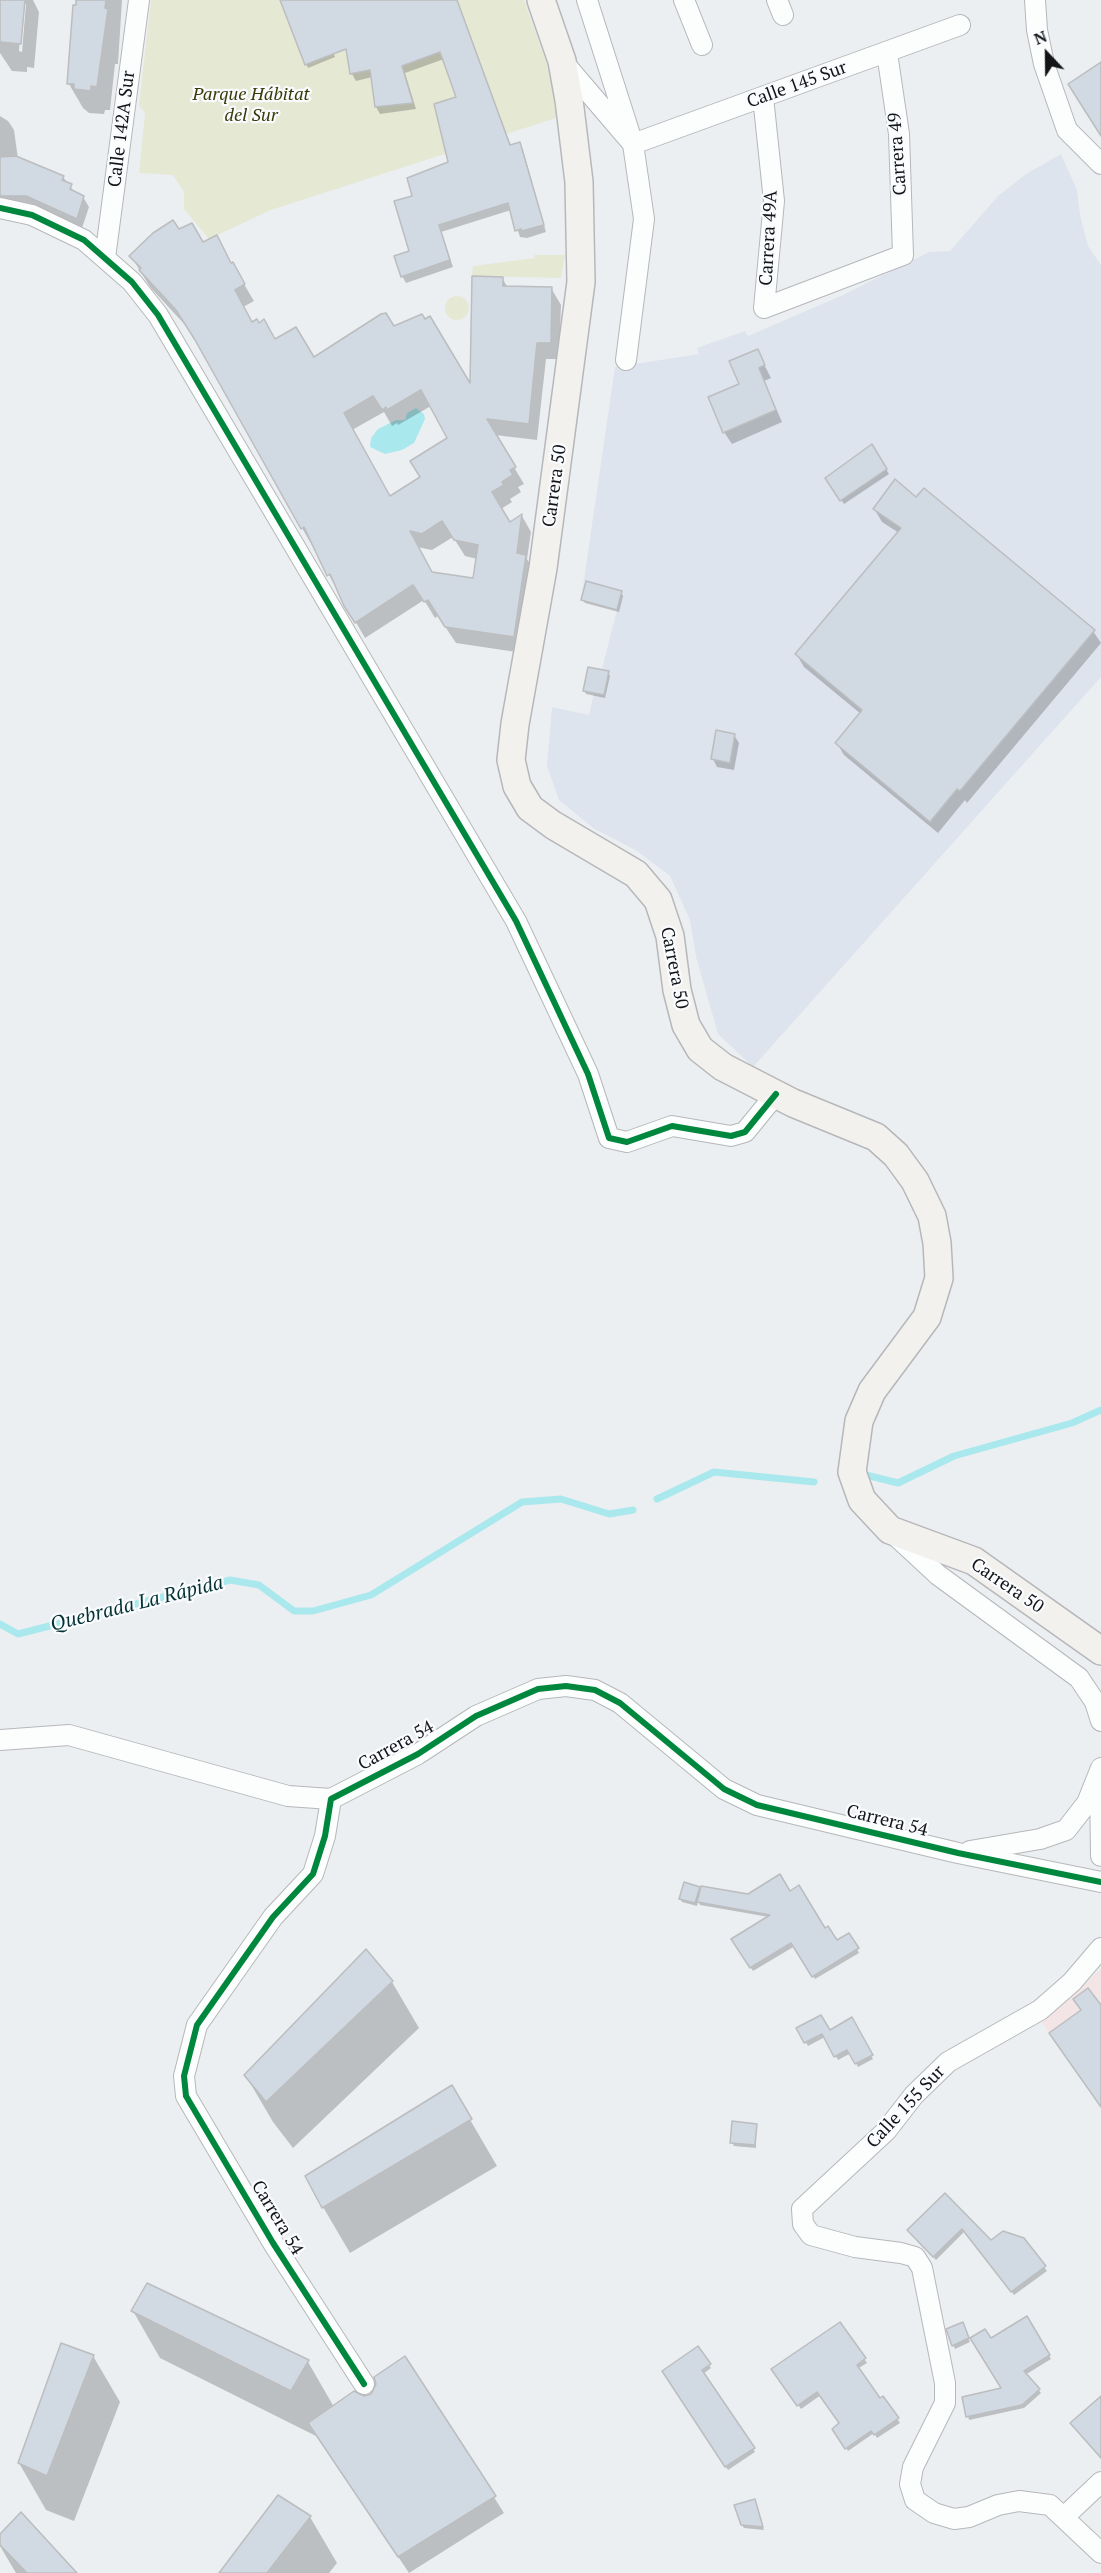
<!DOCTYPE html>
<html>
<head>
<meta charset="utf-8">
<style>
  body { margin:0 }
  #map { position:relative; width:1101px; height:2573px; overflow:hidden; background:#eceff2; font-family:"PT Serif",serif }
  canvas { display:block }
  .north { position:absolute; left:1017px; top:24px; width:60px; height:60px; -webkit-text-stroke:4px #f9fbfe; paint-order:stroke; rotate:338deg; font-size:16px; font-weight:700; line-height:24px; text-align:center; color:#121416 }
  .north::after { content:''; display:block; margin:auto; width:21px; height:27px; background:#121416; clip-path:polygon(50% 0,100% 100%,50% 72%,0 100%) }
</style>
</head>
<body>
<div id="map">
<canvas width="1101" height="2573"></canvas>
<div class="north">N</div>
</div>
<script>
const g = document.querySelector('canvas').getContext('2d');
g.lineJoin = 'round';
function fill(path, color) { g.fillStyle = color; g.fill(path, 'evenodd'); }
const shape = rows => new Path2D(rows.map(r => 'M' + r).join(''));
function stroke(path, color, width, dash) { g.strokeStyle = color; g.lineWidth = width; g.lineCap = dash ? 'butt' : 'round'; g.setLineDash(dash || []); g.stroke(path); }
function write(font, color, halo, rows, align = 'center') {
  g.font = font + ' "PT Serif",serif'; g.lineWidth = 4.5; g.setLineDash([]); g.textBaseline = 'middle'; g.strokeStyle = halo; g.fillStyle = color; for (const [text, x, y, turn = 0] of rows) {
    g.save(); g.translate(x, y); g.rotate((+turn || 0) * Math.PI / 180); g.textAlign = isNaN(turn) ? turn : align; if (halo) g.strokeText(text, 0, 0); g.fillText(text, 0, 0); g.restore();
  }
}
const built = shape([
  [1061,154,1077,190,1080,215,1088,246,1101,265,1101,677,753,1067,718,1034,696,957,690,920,670,876,637,851,593,828,559,800,547,766,552,707,589,715,594,693,583,691,588,667,602,669,617,610,581,600,615,367,699,354,697,348,745,331,748,336,843,295,929,252,950,251,998,196,1026,174]
]);
const education = shape([
  [1101,1969,1101,2107,1042,2023]
]);
const green = shape([
  [151,0,524,0,555,87,559,117,271,210,209,239,184,209,184,192,173,175,139,173,145,113,139,105],
  [534,255,565,255,561,278,472,276,473,266,535,258],
  '445 308a12 12 0 1 1 24 0a12 12 0 1 1-24 0Z'
]);
const water = shape([
  [416,408,424,414,425,419,414,443,402,450,385,454,370,447,371,438,378,429,396,420,405,420,407,413]
]);
const shadow = shape([
  [0,0,33,0,39,12,34,68,27,67,27,72,12,71,0,53],
  [23,4,26,4,22,52,19,51],
  [78,0,122,0,118,64,115,64,110,110,105,110,104,114,89,113,83,108,69,84],
  [281,0,313,0,335,57,308,68],
  [338,0,457,0,511,146,519,143,523,150,546,232,527,238,520,237,511,210,441,232,453,267,406,283,402,276,411,252,414,197,450,163,458,98,444,59,405,73,416,109,380,114,376,107,372,77,356,81,352,74],
  [0,116,8,121,14,130,18,159,63,177,75,193,83,197,89,207,82,228,33,206,0,207],
  [179,231,232,264,254,301,243,307,252,324,275,341,313,359,393,328,471,388,502,278,508,288,551,288,561,305,559,359,546,359,537,440,495,435,524,484,518,487,521,492,510,499,512,502,501,509,510,524,522,516,531,532,527,559,535,573,523,653,456,643,438,616,435,618,424,600,365,638,187,327,150,287,131,256],
  [431,406,449,439,422,478,390,498,352,430,384,412,392,426,397,423,398,425],
  [453,537,465,556,477,559,474,580,432,574,417,547,432,550],
  [757,351,771,378,764,381,782,422,732,444,724,432,741,385],
  [872,446,889,474,844,504,827,479],
  [875,510,1093,631,1101,643,967,803,965,800,938,833,844,755,837,743,861,714,804,667,797,655,899,533,882,522],
  [621,592,623,596,619,612,585,603,583,600],
  [608,673,610,676,605,698,586,694,584,690],
  [734,735,739,743,734,770,717,767,713,759],
  [699,1889,701,1891,748,1896,790,1893,836,1943,849,1935,859,1953,815,1979,795,1946,753,1971,733,1939,769,1917,700,1905,698,1901,697,1906,682,1902,680,1898],
  [392,1982,419,2028,293,2148,273,2122,246,2076],
  [852,2019,873,2059,858,2067,851,2053,838,2060,825,2037,808,2046,798,2029,829,2032],
  [451,2087,497,2166,350,2253,323,2207],
  [756,2125,756,2148,734,2146,732,2142],
  [945,2195,991,2242,1023,2239,1047,2271,1014,2295,965,2231,936,2260,909,2231],
  [133,2311,308,2362,334,2407,372,2395,405,2358,504,2513,409,2573,318,2437,160,2358],
  [1027,2318,1051,2359,1025,2375,1041,2393,1024,2408,969,2420,963,2398,1004,2389,990,2340],
  [840,2324,867,2363,857,2369,879,2401,883,2398,900,2423,877,2438,874,2433,848,2451,834,2429,841,2424,821,2395,801,2409,775,2373],
  [964,2327,970,2342,955,2349,953,2345],
  [698,2348,711,2368,703,2374,755,2452,728,2470,664,2371],
  [93,2356,120,2402,74,2521,46,2510,19,2463],
  [756,2504,764,2530,744,2528,742,2525],
  [310,2517,337,2563,329,2573,221,2573],
  [0,2536,75,2573,16,2573,0,2546]
]);
const stream = shape([
  [866,1475,898,1483,954,1456,1072,1423,1101,1410],
  [657,1499,714,1472,814,1482],
  [0,1624,18,1634,230,1580,259,1585,294,1611,313,1611,371,1595,522,1502,561,1499,609,1514,633,1510]
]);
const building = shape([
  [0,0,25,0,21,44,0,42,0,0],
  [76,0,106,0,105,8,108,9,97,87,91,86,91,91,74,89,74,84,67,84,73,5,76,5,76,0],
  [280,0,457,0,510,145,520,142,544,225,522,231,521,229,515,231,508,203,439,225,450,260,401,277,394,256,409,251,394,201,412,196,407,178,448,162,434,104,456,97,440,52,402,66,413,103,375,107,370,70,350,74,346,49,305,65,280,0],
  [1101,62,1101,136,1068,84,1101,62],
  [16,156,64,176,62,180,72,184,70,189,84,196,77,219,26,196,0,196,0,157,16,156],
  [173,220,179,229,192,223,203,242,217,235,231,263,233,262,245,284,235,290,252,322,257,319,259,323,264,319,275,339,296,327,314,357,381,314,386,313,394,326,422,314,425,319,430,316,470,383,472,276,503,277,503,286,552,287,551,343,537,343,529,424,487,419,516,467,510,470,513,475,502,482,504,485,492,492,510,522,522,514,517,553,526,555,514,637,445,627,428,600,424,602,413,585,355,623,344,606,330,574,327,576,304,527,301,529,195,340,176,310,139,270,141,268,129,256,153,233,173,220],
  [421,390,447,438,410,461,420,477,390,496,344,413,373,396,382,410,386,407,387,410,421,390],
  [442,521,454,540,478,545,473,578,432,572,410,531,422,534,442,521],
  [758,349,765,365,759,368,776,410,723,433,708,397,739,384,729,361,758,349],
  [872,444,887,469,840,501,825,478,872,444],
  [895,479,916,497,924,488,1095,630,960,791,957,789,930,822,835,743,862,710,795,654,901,528,873,509,895,479],
  [586,581,622,591,617,610,581,600,586,581],
  [588,667,609,671,604,695,583,691,588,667],
  [716,730,735,734,730,763,711,759,716,730],
  [780,1874,790,1891,799,1885,825,1928,828,1926,837,1940,849,1933,859,1948,812,1977,791,1943,750,1968,731,1939,770,1915,697,1902,701,1886,748,1894,780,1874],
  [684,1882,700,1887,695,1903,679,1899,684,1882],
  [366,1949,393,1981,266,2102,244,2075,366,1949],
  [1088,1988,1101,2005,1101,2107,1049,2033,1081,2010,1073,1999,1088,1988],
  [821,2015,830,2030,852,2017,873,2055,855,2064,847,2050,834,2057,822,2034,804,2043,796,2028,821,2015],
  [452,2085,472,2119,322,2208,305,2176,452,2085],
  [732,2121,757,2124,755,2145,730,2143,732,2121],
  [945,2193,991,2240,1003,2231,1024,2238,1046,2266,1011,2292,962,2229,933,2257,907,2230,945,2193],
  [147,2283,309,2360,291,2391,131,2311,147,2283],
  [1027,2316,1050,2355,1024,2371,1040,2389,1022,2405,966,2417,962,2397,1001,2388,970,2338,985,2329,991,2338,1027,2316],
  [840,2322,866,2358,857,2365,880,2398,883,2396,899,2418,874,2435,871,2431,845,2449,832,2429,839,2423,817,2392,797,2406,771,2369,840,2322],
  [963,2322,969,2338,952,2346,946,2329,963,2322],
  [61,2343,94,2355,47,2476,18,2463,61,2343],
  [698,2346,711,2364,702,2370,755,2448,725,2467,662,2371,698,2346],
  [405,2356,496,2496,398,2557,308,2423,354,2391,364,2396,371,2394,376,2384,374,2377,405,2356],
  [1101,2396,1101,2458,1070,2423,1101,2396],
  [278,2495,311,2516,267,2573,219,2573,278,2495],
  [755,2499,763,2527,741,2525,734,2505,755,2499],
  [21,2512,77,2573,27,2573,0,2545,0,2534,21,2512]
]);
const street = shape([
  [587,0,633,144,644,219,626,360],
  [684,0,702,45],
  [777,0,783,15],
  [1035,0,1037,30,1044,64,1067,130,1101,164],
  [563,62,633,144,960,25],
  [763,97,774,201,764,308,903,255,899,134,887,53],
  [0,208,32,215,84,240,132,282,158,315,516,921,588,1074,609,1138,627,1142,672,1126,731,1136,745,1132,776,1094],
  [105,258,139,0],
  [897,1537,938,1575,1079,1678,1095,1702,1101,1721],
  [0,1740,69,1735,288,1796,331,1799],
  [1100,1781,1101,1856],
  [970,1851,1040,1839,1066,1830,1087,1803,1101,1768],
  [1101,1948,1072,1982,1040,2010,948,2062,914,2095,886,2131,802,2209,803,2224,811,2235,855,2247,901,2253,915,2257,922,2268,945,2383,945,2403,913,2467,910,2484,915,2500,934,2513,954,2519,969,2517,998,2505,1019,2501,1050,2505,1101,2553],
  [364,2384,273,2243,186,2096,184,2076,197,2025,273,1917,313,1874,325,1836,331,1799,418,1754,476,1716,538,1689,566,1686,595,1690,620,1703,724,1789,757,1805,958,1853,1101,1882],
  [1064,2517,1101,2482]
]);
const secondary = shape([
  [541,0,562,61,569,100,579,182,581,282,543,568,515,724,511,760,517,786,530,808,553,825,636,874,658,900,670,936,677,990,686,1025,700,1049,723,1067,793,1103,876,1137,896,1155,915,1181,932,1216,937,1243,939,1278,927,1317,872,1391,859,1421,852,1472,862,1500,890,1530,974,1561,1101,1651]
]);
const cycleway = shape([
  [0,208,32,215,84,240,132,282,158,315,516,921,588,1074,609,1138,627,1142,672,1126,731,1136,745,1132,776,1094],
  [364,2384,273,2243,186,2096,184,2076,197,2025,273,1917,313,1874,325,1836,331,1799,418,1754,476,1716,538,1689,566,1686,595,1690,620,1703,724,1789,757,1805,958,1853,1101,1882]
]);
const streetNames = [
  ["Calle 145 Sur",797,85,-20],
  ["Calle 142A Sur",122,129,-83],
  ["Carrera 49",898,154,-94],
  ["Carrera 49A",769,238,-87],
  ["Carrera 50",555,486,-82],
  ["Carrera 50",674,968,79],
  ["Carrera 50",1007,1586,34],
  ["Carrera 54",396,1746,-29],
  ["Carrera 54",887,1821,14],
  ["Calle 155 Sur",906,2107,-47],
  ["Carrera 54",277,2218,59]
];
const parkNames = [
  ["Parque Hábitat",251,95],
  ["del Sur",251,116]
];
const waterNames = [
  ["Quebrada La Rápida",137,1604,-14]
];
fill(built, '#dee4ed');
fill(education, '#f3e5e5');
fill(green, '#e5e8d3');
fill(water, '#a9e8ed');
fill(shadow, '#0003');
stroke(stream, '#a9e8ed', 7);
fill(building, '#d1d9e2');
stroke(building, '#bbbdbf', 1.5);
stroke(street, '#b6b7ba', 22);
stroke(secondary, '#b6b7ba', 30);
stroke(street, '#fcfdfd', 20);
stroke(secondary, '#f3f1ee', 27);
stroke(cycleway, '#00873e', 6);
write('18px', '#121416', '#f9fbfe', streetNames);
write('italic 18px', '#393a05', '#f9fbfe', parkNames);
write('italic 20px', '#043234', '#f9fbfe', waterNames);
</script>
</body>
</html>
